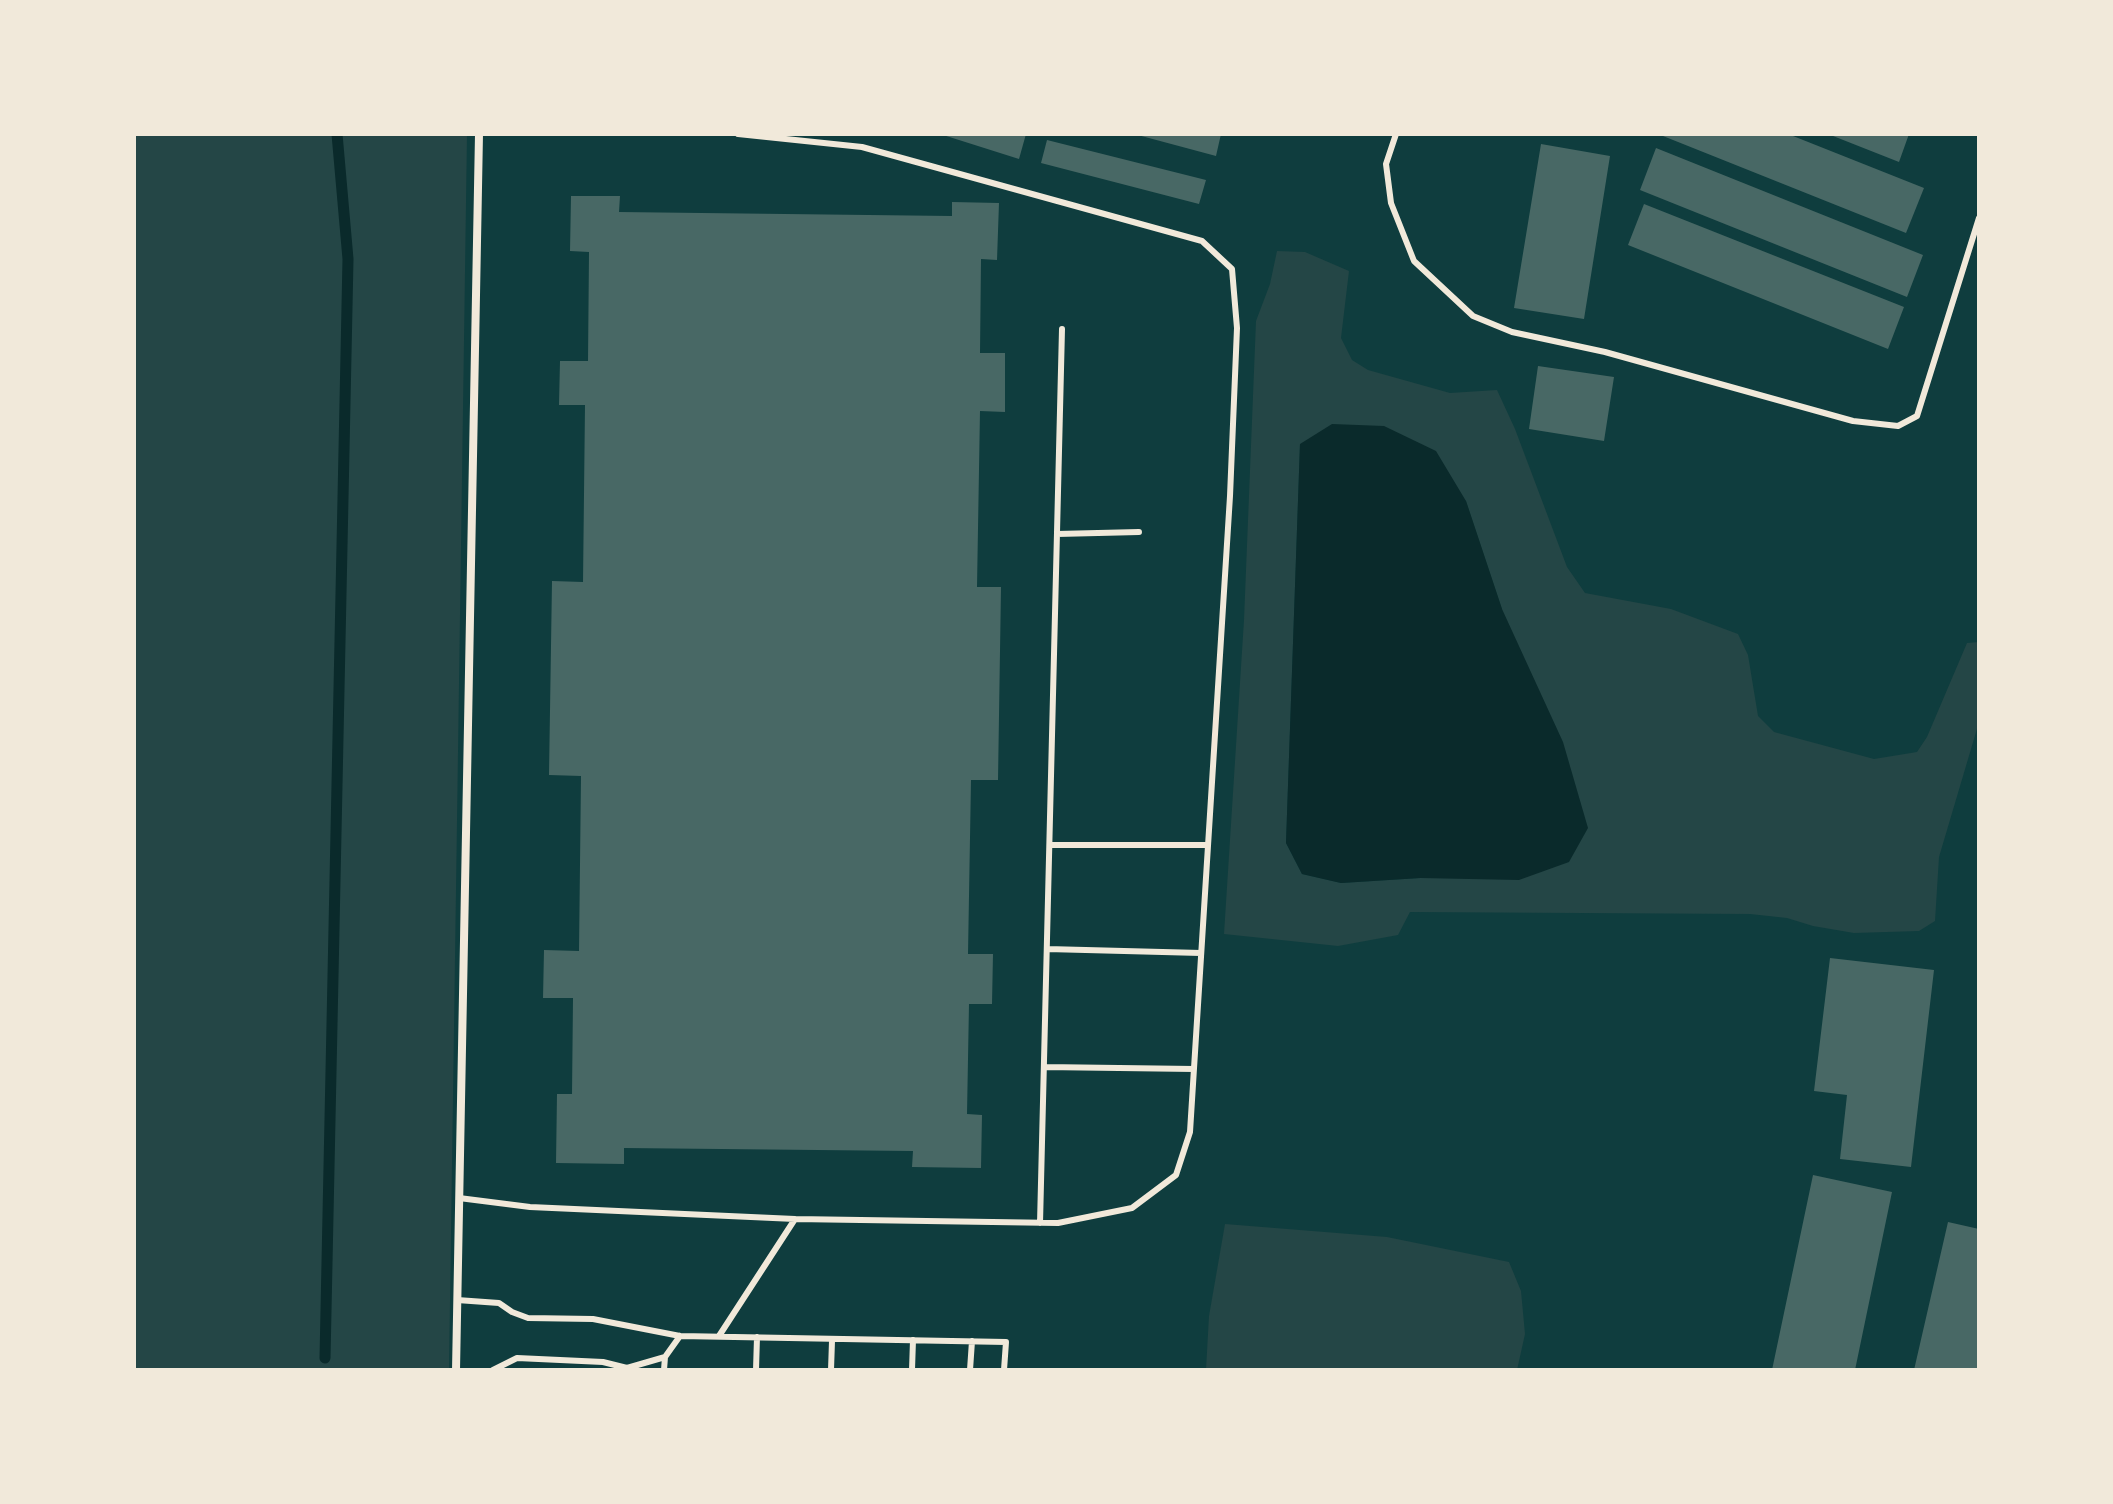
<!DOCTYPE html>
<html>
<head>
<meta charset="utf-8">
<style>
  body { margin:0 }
  #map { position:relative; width:2113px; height:1504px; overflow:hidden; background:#0f3d3e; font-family:Lato,sans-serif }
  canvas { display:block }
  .frame { position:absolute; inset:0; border:136px solid #f1e9da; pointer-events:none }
</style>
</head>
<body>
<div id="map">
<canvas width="2113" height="1504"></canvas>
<div class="frame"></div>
</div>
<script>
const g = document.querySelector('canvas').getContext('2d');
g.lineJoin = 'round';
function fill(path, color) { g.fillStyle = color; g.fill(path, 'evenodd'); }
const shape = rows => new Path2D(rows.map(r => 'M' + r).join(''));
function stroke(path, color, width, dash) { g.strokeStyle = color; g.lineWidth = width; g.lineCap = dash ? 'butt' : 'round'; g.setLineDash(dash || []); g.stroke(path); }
const green = shape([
  [134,134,467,134,449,1370,134,1370],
  [1277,251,1305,252,1349,271,1341,338,1352,360,1368,370,1450,393,1497,390,1515,429,1567,567,1585,593,1671,609,1738,634,1748,655,1758,716,1774,732,1874,759,1917,752,1927,737,1967,643,1979,642,1979,722,1939,857,1935,921,1919,931,1854,933,1813,926,1787,918,1750,914,1410,912,1398,935,1338,946,1224,934,1244,620,1256,321,1270,284],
  [1300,444,1466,501,1502,609,1420,878,1341,883,1302,874,1286,843],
  [1225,1224,1387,1237,1509,1262,1521,1291,1525,1334,1517,1370,1206,1370,1209,1316]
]);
const water = shape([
  [1332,424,1384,426,1436,451,1466,501,1502,609,1563,742,1588,828,1569,862,1519,880,1420,878,1341,883,1302,874,1286,843,1300,444]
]);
const stream = shape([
  [325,1358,348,259,337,134]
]);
const building = shape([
  [940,134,1026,134,1019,159],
  [1134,134,1221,134,1216,156],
  [1658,134,1788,134,1924,188,1906,233],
  [1828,134,1909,134,1899,162],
  [1047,140,1206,180,1199,204,1041,163],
  [1541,144,1610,156,1584,319,1514,308],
  [1656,148,1923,255,1907,297,1640,190],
  [571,196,620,196,619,212,952,216,952,202,999,203,997,260,981,259,980,353,1005,353,1005,412,980,411,977,587,1001,587,998,780,971,780,968,954,993,954,992,1004,969,1004,967,1114,982,1115,981,1168,912,1167,913,1151,624,1148,624,1164,556,1163,557,1094,572,1094,573,998,543,998,544,950,579,951,581,776,549,775,552,581,583,582,585,405,559,405,560,361,588,361,589,252,570,251],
  [1644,204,1904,307,1888,349,1628,245],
  [1538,366,1614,377,1604,441,1529,429],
  [1830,958,1934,970,1911,1167,1840,1159,1847,1095,1814,1091],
  [1813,1175,1892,1192,1855,1370,1772,1370],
  [1948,1222,1979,1229,1979,1370,1914,1370]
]);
const service = shape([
  [738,134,862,147,1202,241,1232,269,1237,328,1230,496,1190,1132,1176,1175,1132,1208,1058,1223,795,1219],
  [1396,134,1386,164,1391,203,1414,261,1473,316,1512,332,1605,352,1853,421,1898,426,1917,416,1979,218],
  [1057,534,1139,532],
  [1050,845,1208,845],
  [1047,949,1201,953],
  [1044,1067,1194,1069],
  [459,1198,530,1207,795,1219,719,1336],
  [1040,1223,1062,329],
  [457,1300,499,1303,512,1312,528,1318,593,1319,680,1336,1006,1342,1004,1370],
  [627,1368,665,1357],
  [493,1370,517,1358,603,1362,627,1368,626,1370],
  [664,1370,665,1357,680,1336],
  [756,1370,757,1337],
  [831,1370,832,1341],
  [912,1370,913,1340],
  [970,1370,972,1341]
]);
const minor = shape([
  [456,1370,479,134]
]);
fill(green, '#244646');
fill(water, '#0a2a2b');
stroke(stream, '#0a2a2b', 11);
fill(building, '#486865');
stroke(service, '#f1e9da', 6);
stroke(minor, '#f1e9da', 8);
</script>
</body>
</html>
